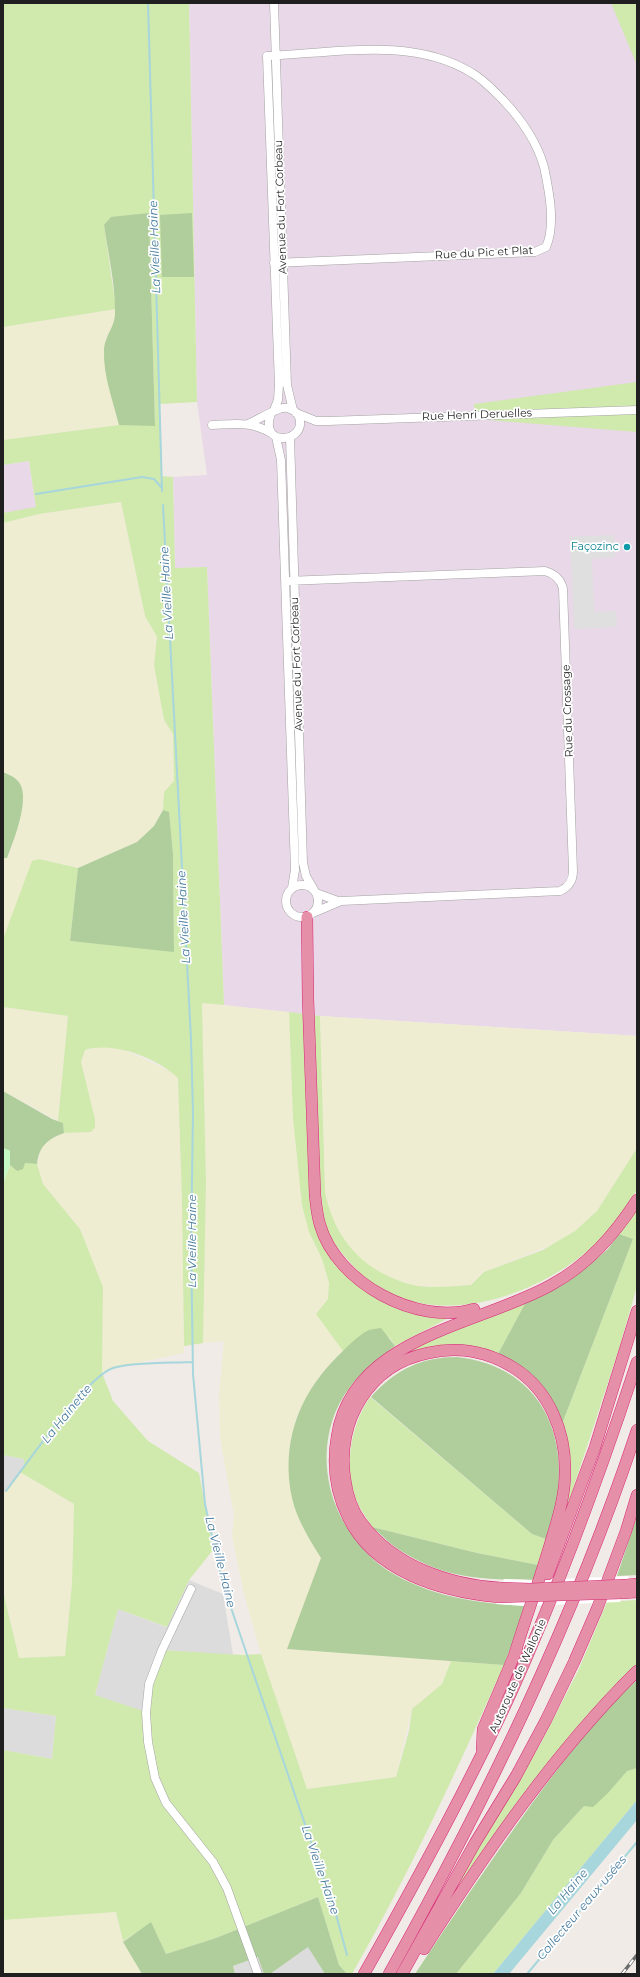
<!DOCTYPE html>
<html>
<head>
<meta charset="utf-8">
<style>
  body { margin:0 }
  #map { position:relative; width:640px; height:1977px; overflow:hidden; background:#f0ebe6; font-family:Montserrat,sans-serif }
  canvas { display:block }
  .frame { position:absolute; inset:0; border:4px solid #1f1f1f; pointer-events:none }
</style>
</head>
<body>
<div id="map">
<canvas width="640" height="1977"></canvas>
<div class="frame"></div>
</div>
<script>
const ctx = document.querySelector('canvas').getContext('2d');
ctx.lineJoin = 'round';
function fill(path, color) {
  ctx.fillStyle = color;
  ctx.fill(path, 'evenodd');
}
function strokePath(path, color, width, dash) {
  ctx.strokeStyle = color;
  ctx.lineWidth = width;
  ctx.lineCap = dash ? 'butt' : 'round';
  ctx.setLineDash(dash || []);
  ctx.stroke(path);
}
function write(font, color, halo, rows, align = 'center') {
  ctx.font = font + ' Montserrat,sans-serif';
  ctx.lineWidth = 3.5;
  ctx.setLineDash([]);
  ctx.textBaseline = 'middle';
  ctx.strokeStyle = halo;
  ctx.fillStyle = color;
  for (const [text, x, y, turn = 0] of rows) {
    ctx.save();
    ctx.translate(x, y);
    ctx.rotate((+turn || 0) * Math.PI / 180);
    ctx.textAlign = isNaN(turn) ? turn : align;
    if (halo) ctx.strokeText(text, 0, 0);
    ctx.fillText(text, 0, 0);
    ctx.restore();
  }
}
fill(new Path2D(`
  M3,1455L24,1459V1466L3,1494Z
  M189,1580L223,1594L233,1655L162,1650L146,1713L95,1695L118,1609L166,1627Z
  M3,1708L56,1716L52,1759L3,1750Z
  M308,1946L325,1974H270Z
  M259,1957L264,1974H235L233,1966Z`), '#dddcdc');
fill(new Path2D(`
  M189,3H637V1036L320,1016L224,1005L207,567L175,568L173,477L207,475L197,402Z
  M29,461L36,508L3,513V465Z`), '#e9d8e7');
fill(new Path2D(`
  M116,309L115,324L107,337L104,350L106,371L119,425L3,440V327Z
  M121,502L145,616L157,637L154,665L164,720L173,734L174,781L164,792L163,810L154,826L137,842L78,868L39,859L3,939V858H7L13,843L18,780L3,772V523L39,514Z
  M202,1003L289,1012L293,1118L297,1152L309,1232L322,1259L329,1283L328,1299L316,1314L343,1351L319,1377L296,1417L302,1525L321,1558L288,1649L451,1661L442,1684L412,1709L396,1777L307,1789L261,1654L244,1594L232,1536L234,1515L220,1438L219,1395L224,1341L203,1343L206,1182Z
  M3,1007L68,1016L58,1121L3,1091Z
  M320,1016L637,1036V1148L597,1211L575,1231L559,1242L484,1272L471,1285L436,1287L411,1285L385,1275L366,1264L355,1254L343,1238L329,1211L325,1192Z
  M105,1046L124,1050L140,1057L170,1071L178,1078L182,1203L184,1353L113,1368L102,1373L103,1287L80,1229L43,1184L37,1164L42,1147L47,1141L64,1133L91,1132L95,1119L81,1062L85,1050Z
  M20,1472L74,1504L72,1583L65,1656L19,1658L3,1591V1494Z
  M116,1912L123,1942L142,1974H3V1920Z`), '#eeedd2');
fill(new Path2D(`
  M3,3H189L197,402L160,404L162,476L173,477L175,568L207,567L224,1005L202,1003L206,1182L203,1343L184,1346L182,1203L178,1078C157,1058 114,1041 85,1050L81,1062L95,1119V1127L91,1132L64,1133L63,1123L58,1121L68,1016L3,1007V939L32,861L39,859L78,868L70,941L174,951L173,853L169,813L163,810L164,792L174,781L173,734L164,720L154,665L157,637L145,616L121,502L39,514L3,523V513L36,507L29,461L3,465V440L119,425H155L149,213L104,225L116,309L3,327Z
  M611,3H637V65Z
  M637,382V432L475,419L474,404Z
  M289,1012L305,1014L317,1227L369,1292L452,1316L395,1346L390,1338L369,1330L343,1351L316,1314L328,1299L329,1283L322,1259L309,1232L302,1205L293,1118Z
  M313,1015L320,1016L325,1192C333,1232 356,1264 395,1279C401,1281 407,1284 413,1285C432,1289 452,1286 471,1285L484,1272L543,1250L575,1231L597,1211L637,1148C637,1159 640,1178 637,1188C630,1209 605,1236 589,1250C527,1302 419,1335 355,1268C346,1257 333,1245 328,1232C323,1218 322,1204 320,1190Z
  M25,1163L37,1164L43,1184L80,1229L103,1287L102,1373L113,1401L148,1441L199,1473L213,1550L189,1580L167,1627L118,1609L95,1695L146,1712L149,1684L162,1650L242,1655L261,1654L307,1789L396,1777L409,1731L412,1709L442,1684L451,1661L504,1665C457,1770 409,1874 352,1974H347L339,1965L318,1897L216,1938L166,1954L151,1923L123,1941L116,1912L3,1920V1750L52,1759L56,1716L3,1708V1591L19,1658L65,1656L72,1583L74,1504L20,1472L24,1466V1459L3,1455V1184L10,1165L17,1171Z
  M637,1207V1286L619,1349L551,1556L564,1505L562,1424L633,1239L619,1234Z
  M527,1300L498,1354L482,1349L392,1364L401,1353Z
  M370,1397L532,1534L546,1539L538,1565L477,1553L372,1527C368,1520 363,1513 359,1506C342,1471 350,1427 370,1397Z
  M637,1600V1665L618,1683L588,1715L463,1883L459,1881L541,1743L578,1671L607,1602Z
  M637,1768V1800L493,1974H456L521,1893L553,1840L584,1806L609,1792L627,1770Z`), '#d0e9ad');
fill(new Path2D(`
  M149,213L155,426L119,425C113,401 103,375 104,350C105,334 116,327 115,310C115,282 108,253 104,225L111,217Z
  M192,213L194,277H162L160,215Z
  M3,772C7,774 13,776 17,780C33,794 13,842 7,858H3Z
  M163,810L169,812L173,853L174,952L70,941L78,868L137,842L154,826Z
  M3,1091L52,1119L63,1123L64,1133C48,1139 39,1146 37,1164L25,1163L23,1169L17,1171L10,1165V1151L3,1148Z
  M619,1234L633,1239L562,1424C550,1388 532,1371 498,1354L527,1300L588,1266L608,1249Z
  M381,1328L395,1346C379,1358 363,1370 350,1387C319,1427 320,1484 346,1526C357,1542 370,1559 387,1570C430,1597 476,1603 526,1606L504,1665L287,1649L321,1558C310,1540 297,1520 292,1498C281,1446 297,1398 334,1360C343,1351 358,1335 369,1330C372,1329 377,1329 381,1328Z
  M457,1357C530,1365 566,1420 558,1492C556,1508 550,1524 546,1539L532,1534L371,1397C395,1370 421,1357 457,1357Z
  M637,1517V1575L617,1576L636,1519Z
  M372,1527L477,1553L538,1565L535,1580C482,1579 448,1580 401,1551C391,1545 382,1535 372,1527Z
  M637,1680V1768L627,1771L609,1792L593,1807L584,1806L553,1840L521,1893L456,1974H415C452,1918 489,1863 528,1809C561,1764 595,1718 637,1680Z
  M318,1897L339,1965L347,1974H325L308,1947L270,1974H264L258,1957L233,1966L235,1974H142L123,1942L151,1922L166,1954L216,1938Z`), '#afce9b');
fill(new Path2D(`
  M3,1148L10,1151V1165L3,1184Z`), '#c5f9c4');
fill(new Path2D(`
  M614,535L615,557L592,559L594,612L616,611L617,627L574,629L570,537Z`), '#dfdfdf');
fill(new Path2D(`
  M637,1800V1820L509,1974H493Z`), '#a7d6dc');
fill(new Path2D(`
  M629,1576L620,1602L526,1606L496,1604L504,1579L535,1580Z`), '#fff');
strokePath(new Path2D(`
  M148,3L162,491
  M36,494L142,477L154,479L161,487
  M163,505L191,1039L193,1113L191,1242L193,1374L205,1504L218,1564L229,1602L337,1918L347,1955
  M6,1491C26,1465 86,1377 113,1368C131,1362 172,1363 192,1362
  M527,1974L637,1842`), '#a7d6dc', 2);
const minor = new Path2D(`
  M274,3L287,385L293,410
  M274,410L278,400L279,385L267,56C333,53 413,36 472,73C484,80 493,90 503,100C521,119 537,142 544,167C549,190 556,225 546,247L535,252L274,263
  M296,413L316,421H328L637,410
  M248,424C258,420 279,406 287,408C292,409 297,412 299,417C308,443 258,448 271,414
  M212,425C235,424 251,421 271,433
  M276,437L281,460L295,870L292,888
  M290,437L303,863L306,876L313,888
  M286,581L545,571C555,574 561,579 563,589L573,871C573,881 569,887 560,891L341,901L315,912
  M286 901a16 16 0 1 1 32 0a16 16 0 1 1-32 0Z
  M316,893L338,901
  M191,1589L162,1650L149,1684L146,1713L148,1742L155,1778L166,1803L213,1862L227,1888L258,1974`);
const highway = new Path2D(`
  M307,917L308,998L315,1195C316,1205 317,1215 320,1225C337,1283 417,1326 474,1309
  M548,1574L595,1447L637,1311
  M626,1585L637,1584
  M501,1588C449,1585 393,1566 361,1522C352,1510 347,1494 345,1479C336,1421 369,1365 428,1353C459,1346 487,1351 514,1368C549,1390 566,1432 565,1472C565,1496 558,1518 551,1541C540,1579 526,1617 514,1656
  M623,1593L637,1592
  M499,1597C442,1592 374,1572 348,1517C335,1491 332,1465 337,1436C352,1337 480,1325 551,1285C588,1265 614,1235 637,1200
  M482,1749L483,1729L517,1649
  M424,1949C487,1851 554,1753 637,1671
  M364,1974C416,1882 467,1789 511,1693C560,1585 600,1474 637,1362
  M389,1974C486,1800 574,1620 637,1430
  M402,1974L475,1843L516,1776L546,1720L574,1662L597,1609L626,1531L637,1495`);
strokePath(minor, '#a3a3a3', 9);
strokePath(highway, '#d82976', 12);
strokePath(minor, '#fff', 8);
strokePath(highway, '#e58fa8', 11);
const rail = new Path2D(`
  M622,1974L637,1955`);
strokePath(rail, '#6d6d6d', 3.5);
strokePath(rail, '#fff', 2, [6]);
const highwayBridge = new Path2D(`
  M501,1588L531,1589L626,1585
  M499,1597L623,1593`);
strokePath(highwayBridge, '#d82976', 12, []);
strokePath(highwayBridge, '#e58fa8', 11);
for (const [x, y, r, color] of [
  [627,547,4,"#0f9aa8"]
]) {
  const dot = new Path2D();
  dot.arc(x, y, r, 0, 2 * Math.PI);
  ctx.fillStyle = color;
  ctx.fill(dot);
  strokePath(dot, '#fff', 1.5);
}
write('11px', '#1f1f1f', '#fff', [
  ["Avenue du Fort Corbeau",281,207,-92],
  ["Rue du Pic et Plat",484,253,-3],
  ["Rue Henri Deruelles",477,415,-2],
  ["Avenue du Fort Corbeau",297,664,-92],
  ["Rue du Crossage",568,711,-92],
  ["Autoroute de Wallonie",518,1676,-66]
]);
write('11px', '#0d838f', '#fff', [
  ["Façozinc",619,547]
], 'right');
write('italic 12px', '#477b9e', '#fff', [
  ["La Vieille Haine",155,247,-92],
  ["La Vieille Haine",167,593,-93],
  ["La Vieille Haine",184,917,-93],
  ["La Vieille Haine",192,1241,-90],
  ["La Hainette",67,1414,-51],
  ["La Vieille Haine",220,1562,76],
  ["La Vieille Haine",320,1870,71],
  ["La Haine",568,1892,-50],
  ["Collecteur eaux usées",582,1908,-50]
]);
</script>
</body>
</html>
